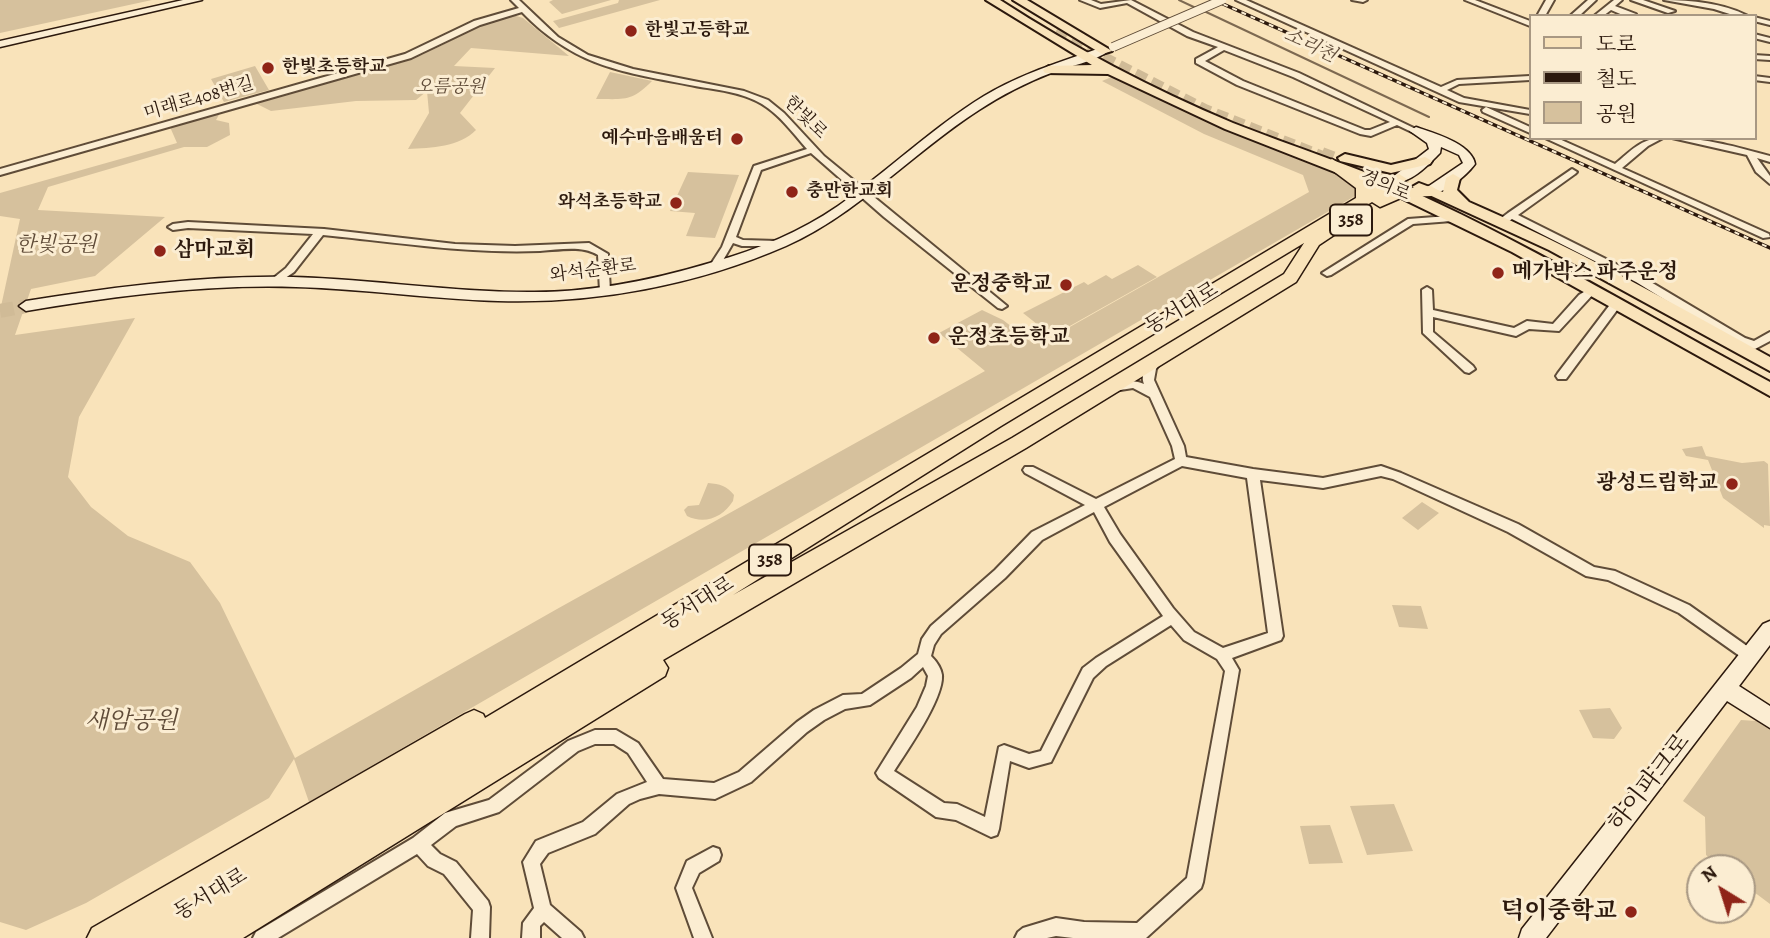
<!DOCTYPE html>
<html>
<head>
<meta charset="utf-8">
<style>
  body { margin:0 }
  #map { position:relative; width:1770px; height:938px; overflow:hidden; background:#f9e3ba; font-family:Alegreya,"Noto Serif KR",serif }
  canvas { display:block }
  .legend { position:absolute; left:1529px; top:14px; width:228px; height:126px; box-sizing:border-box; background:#fbedd2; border:2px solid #a89883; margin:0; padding:9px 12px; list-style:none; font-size:21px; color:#2c190d }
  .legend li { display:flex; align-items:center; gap:14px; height:35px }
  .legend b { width:35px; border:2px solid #a89883 }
  .north { position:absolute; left:1686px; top:854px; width:70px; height:70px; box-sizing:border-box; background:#fbedd2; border:2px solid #a89883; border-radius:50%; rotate:322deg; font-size:19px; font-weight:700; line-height:28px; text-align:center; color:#2c190d }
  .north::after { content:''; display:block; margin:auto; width:24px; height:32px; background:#8f2418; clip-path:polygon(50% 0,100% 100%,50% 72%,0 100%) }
</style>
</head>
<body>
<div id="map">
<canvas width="1770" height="938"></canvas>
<ul class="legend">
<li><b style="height:9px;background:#f9e3ba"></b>도로</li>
<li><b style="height:9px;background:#2c190d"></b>철도</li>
<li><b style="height:19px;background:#d6c19d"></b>공원</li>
</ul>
<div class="north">N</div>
</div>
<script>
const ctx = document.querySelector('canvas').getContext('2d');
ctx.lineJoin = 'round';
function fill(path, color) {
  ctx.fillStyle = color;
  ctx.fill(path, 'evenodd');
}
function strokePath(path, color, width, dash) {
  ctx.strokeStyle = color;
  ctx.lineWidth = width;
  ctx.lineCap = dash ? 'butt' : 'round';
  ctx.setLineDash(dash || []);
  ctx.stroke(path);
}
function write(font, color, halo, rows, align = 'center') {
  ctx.font = font + ' Alegreya,"Noto Serif KR",serif';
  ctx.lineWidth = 6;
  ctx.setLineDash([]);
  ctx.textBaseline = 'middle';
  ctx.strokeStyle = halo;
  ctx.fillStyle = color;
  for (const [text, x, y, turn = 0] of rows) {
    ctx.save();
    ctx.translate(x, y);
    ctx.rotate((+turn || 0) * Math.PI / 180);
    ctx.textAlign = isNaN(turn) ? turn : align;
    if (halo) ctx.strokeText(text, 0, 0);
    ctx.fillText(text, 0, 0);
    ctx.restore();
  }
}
fill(new Path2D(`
  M0,0H152L0,33Z
  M553,0H611L562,14L549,2Z
  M619,0H660L559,28L553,21L618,3Z
  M513,15L523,18L569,56L471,48L454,66L495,68L460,113L476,130C459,147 432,148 408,149L429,113L427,91L416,100L356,101L271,111L255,103L422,55L496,18Z
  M255,66L269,90L224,102L211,79Z
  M610,72L652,81C631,102 625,99 596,99Z
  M1114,76L1229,130L1353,181L1357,188L1355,196L309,802L294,759L269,798L86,903L26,930L0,922V311L20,219L0,216V193L177,143L170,127L220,113L216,120L229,123L230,135L207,147H184L48,187L38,210L165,217L95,276L31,289L15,335L135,318L79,417L68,477L91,507L128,536L190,562L220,603L295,758L557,609L985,371L939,333L982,310L1003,320L1034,344L1052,337L1309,192L1303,175L1204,134L1102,81Z
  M688,172L739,175L715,238L686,236L695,213L670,211Z
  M1138,265L1157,277L1052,336L1023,313L1084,282L1088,285L1106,275L1112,279Z
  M1702,446L1706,456L1742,463L1764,461L1768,464L1770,526L1764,525V528L1723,498L1708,460L1686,456L1682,449Z
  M708,483C720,484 727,486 734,495L733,501C723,517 705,525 687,516L684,510L688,506L699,505Z
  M1422,502L1439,513L1418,530L1402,518Z
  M1392,605L1421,606L1428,629L1399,627Z
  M1610,708L1622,728L1614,739L1593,738L1579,710Z
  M1741,720L1756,721L1770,730V904L1742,883V868H1722L1706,855L1705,817L1683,801Z
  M1394,804L1413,851L1367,855L1350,806Z
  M1330,825L1343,863L1309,864L1300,826Z`), '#d6c19d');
strokePath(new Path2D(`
  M1179,0L1198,9
  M1204,11L1429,117`), '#7d6951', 2);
strokePath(new Path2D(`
  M0,311L26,306`), '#d0bb97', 14, [14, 7]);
strokePath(new Path2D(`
  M1055,33L1205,110L1330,160
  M1322,153L1351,164`), '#d0bb97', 12, [12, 6]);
strokePath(new Path2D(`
  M1347,163L1437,198`), '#d0bb97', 16, [16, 8]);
const street = new Path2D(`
  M511,0H519L558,37L588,55L633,69L744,91L768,100L784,113L824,156L1007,306L1002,309L998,308L884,217L811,153L761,170L736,237L743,240L777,241L780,242V246H742L733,243L718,269H710L709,267L722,247L754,166L807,149C793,133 780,115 762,104C742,92 717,90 695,86C623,72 575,67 522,12L480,25L411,58L0,175V169L405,54L474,21L519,8Z
  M1080,0H1091L1101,4L1131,0L1193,32L1299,73L1420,131L1416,134L1397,125L1371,136L1360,134L1237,85L1196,63V59L1218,47L1187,36L1127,3L1100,8ZM1224,50L1293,77L1390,122L1370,130H1365L1243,81L1205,61Z
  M1236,0H1246L1441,87L1457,80L1530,76V80L1459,84L1447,90L1464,98L1530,110V114L1459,102Z
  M1352,0H1367L1363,2Z
  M1465,0H1475L1530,21V26Z
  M1546,0H1554L1545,16H1537Z
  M1588,0H1596L1579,16H1570Z
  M1614,0H1622L1615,6L1636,14L1625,16L1611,10L1603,16H1594Z
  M1631,0H1643L1675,11L1668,13Z
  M1664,0C1692,0 1723,3 1748,16H1736L1714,9Z
  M1754,17L1770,21V25L1754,21Z
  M1754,34L1770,38V42L1754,38Z
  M1754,55L1770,56V60L1754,59Z
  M1754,76L1770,78V82L1754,80Z
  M1486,107L1530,127V133L1483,112L1482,110Z
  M1545,138H1557L1615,164C1631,151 1641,138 1663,138L1648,146L1622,168L1769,234L1770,237L1763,238Z
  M1672,138C1706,138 1737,147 1770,156V162L1757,158L1770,176V184L1756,172L1747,155Z
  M1572,169L1577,172L1575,174L1518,215L1644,278L1745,338L1754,341L1770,332V341L1755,349L1737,344L1636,282L1512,219L1506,223H1500V219L1508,213Z
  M1449,216L1452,217V221L1413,224L1331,275L1327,276L1322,273L1408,219Z
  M188,222L324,229L455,244L515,246L589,243L608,254L610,291L605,294L600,291L598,255C581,245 559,250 540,251C467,254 395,242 323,235L294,272L275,285L271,284V280L286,268L313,234L188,228L173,230L168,227L173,224Z
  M1427,287L1432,290L1433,310L1514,328L1527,321L1553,324L1579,295L1592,287L1597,290L1559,331L1529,329L1516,336L1433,317V332L1473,366L1475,369L1469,373L1465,372L1423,333L1422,290Z
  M1616,301L1620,302L1621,304L1620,306L1566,379H1558L1556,376L1558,373L1612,302Z
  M1157,355L1163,359L1156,369L1154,380L1184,446L1186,457L1253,469L1323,478L1381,466L1401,473L1518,524L1594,567L1615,571L1689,605L1754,651L1756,655L1754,659L1749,661L1744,659L1679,613L1608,580L1586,576L1508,532L1393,479L1381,476L1323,488L1260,480L1283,636L1281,640L1232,658L1239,670L1203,882L1201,888L1146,938H1073L1056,936L1047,938H1015L1018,932L1023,928L1056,918L1084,922L1137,923L1187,878L1225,671L1217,659L1184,640L1171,625L1106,666L1093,678L1051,762L1029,768L1010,761L999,829L997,835L991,837L956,820L936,817L879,778L876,773L917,707L926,686L928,676L923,667L911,678L870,705L845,709L824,720L807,732L751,782L715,799L659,794L640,799L629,804L595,834L548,853L540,864L550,905L581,932L584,938H562L544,922L540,926V938H522L523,923L534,908L523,862L536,841L583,822L617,794L647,782L628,753L614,744H595L578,751L499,812L456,826L431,845L440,854L456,862L488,901L490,907L489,938H471L473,910L444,874L428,866L417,854L278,938H253L256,932L413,838L445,813L489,800L568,741L595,730H616L638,743L663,779L714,783L739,772L797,722L814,710L843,695L862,694L901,668L918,654L922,639L931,626L995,570L1032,532L1085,505L1025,473L1023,470L1025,467H1033L1096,499L1175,459L1172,446L1150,397L1133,388L1114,391L1108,387C1117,380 1134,379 1144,384C1140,374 1147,359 1157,355ZM1182,466L1247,478L1268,633L1223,648L1194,632L1173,608L1120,534L1104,507ZM1094,512L1110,542L1163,616L1096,658L1083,668L1041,751L1029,754L1004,745L999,747L985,817L957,804L944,803L894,771C907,751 944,698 942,675C941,668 936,661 931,656L934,645L941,634L1005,578L1042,540Z
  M713,847L719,849L721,855L719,861L699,873L692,888L712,938H694L676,888L687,861Z`);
const secondary = new Path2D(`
  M183,0H202L0,47V41Z
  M1100,48L1110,50C1094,62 1069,66 1051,73C1025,83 1002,95 979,110C912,153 859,213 786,246C697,285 595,304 498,301C431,299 364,289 296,287C206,284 115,296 26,311L19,306L26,301C114,287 204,275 293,277C372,279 449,292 528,292C591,293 653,280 713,262C757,250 800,232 838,206C888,171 932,128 984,96C1020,74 1061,62 1100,48Z
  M1416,127C1434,133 1472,144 1475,164C1466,176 1443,196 1426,194V188L1463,163L1459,155L1441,147L1440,153C1429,164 1411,184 1394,182V176L1429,149L1427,143L1410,131Z
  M1770,621V645L1739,686L1770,706V728L1727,701L1546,938H1519L1522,929L1763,624Z`);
const primary = new Path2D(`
  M986,0H1000C1074,48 1152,89 1233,123C1294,147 1356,167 1416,193C1538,249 1652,319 1770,382V396L1512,252L1401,198L1225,129L1108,74L1045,73L1043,70L1049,66L1092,65Z
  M1013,0H1027L1112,51L1102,54Z
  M1345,154L1391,165L1425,157L1432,161L1430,164L1391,173L1340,161L1338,158Z
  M1453,174L1460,178L1457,190L1469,202C1573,247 1671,302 1770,357V371L1549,250L1412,187L1419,183L1443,192L1446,178Z`);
const highway = new Path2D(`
  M1332,159L1370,183L1372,188L1399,174L1407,179L1393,190L1431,186L1439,191L1431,196L1403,197L1380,207L1372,202L1329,228L1337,233L1319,245L1296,282L1026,448L663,660L668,668L665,676L243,938H87L92,928L465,714L474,710L483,714L485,718L1356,198V188L1324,164ZM1304,243L1284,274L1012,438L733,595L1001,426Z`);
strokePath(street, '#5f4c38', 4);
strokePath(secondary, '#2c190d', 3);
strokePath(primary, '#2c190d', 4);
strokePath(highway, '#2c190d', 3);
fill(street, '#fbedd2');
fill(secondary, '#fbedd2');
fill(primary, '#f9e3ba');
fill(highway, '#f9e3ba');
const rail = new Path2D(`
  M1214,0L1770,248`);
strokePath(rail, '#2c190d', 3.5);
strokePath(rail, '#fbedd2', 2, [5]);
const streetBridge = new Path2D(`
  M1113,47L1222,0`);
strokePath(streetBridge, '#5f4c38', 10, []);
strokePath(streetBridge, '#fbedd2', 8);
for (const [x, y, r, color] of [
  [631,31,7,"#8f2418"],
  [268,68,7,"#8f2418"],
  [737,139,7,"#8f2418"],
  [792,192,7,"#8f2418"],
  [676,203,7,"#8f2418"],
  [160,251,7,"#8f2418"],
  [1498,273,7,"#8f2418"],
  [1066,285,7,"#8f2418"],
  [934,338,7,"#8f2418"],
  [1732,484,7,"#8f2418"],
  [1631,912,7,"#8f2418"]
]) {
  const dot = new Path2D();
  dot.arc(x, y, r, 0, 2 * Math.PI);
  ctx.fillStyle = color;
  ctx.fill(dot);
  strokePath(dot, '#fbedd2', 2.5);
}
write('bold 18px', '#2c190d', '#fbedd2', [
  ["한빛고등학교",645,31],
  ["한빛초등학교",282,68],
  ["예수마음배움터",723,139,"right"],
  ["충만한교회",806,192],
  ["와석초등학교",662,203,"right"]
], 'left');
write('italic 18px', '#5f4b38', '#fbedd2', [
  ["오름공원",450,88]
]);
write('18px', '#2c190d', '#fbedd2', [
  ["미래로408번길",199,99,-16],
  ["한빛로",805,118,45],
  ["경의로",1385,186,23],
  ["와석순환로",593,271,-7]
]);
write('italic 19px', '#624e3b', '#fbedd2', [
  ["소리천",1310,46,25]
]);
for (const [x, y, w] of [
  [1351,220,42],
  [770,560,42]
]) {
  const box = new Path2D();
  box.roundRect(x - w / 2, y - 15.5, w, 31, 5);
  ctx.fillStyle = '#fbedd2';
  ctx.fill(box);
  strokePath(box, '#2c190d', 2);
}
write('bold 19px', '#2c190d', null, [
  ["358",1351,220],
  ["358",770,560]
]);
write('italic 21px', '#5f4b38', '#fbedd2', [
  ["한빛공원",56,246]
]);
write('bold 21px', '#2c190d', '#fbedd2', [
  ["삼마교회",174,251],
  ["메가박스 파주운정",1512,273],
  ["운정중학교",1052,285,"right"],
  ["운정초등학교",948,338],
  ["광성드림학교",1718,484,"right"]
], 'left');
write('21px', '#2c190d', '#fbedd2', [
  ["동서대로",1182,309,-31],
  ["동서대로",698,604,-32],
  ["동서대로",211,895,-31]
]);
write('italic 24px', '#5f4b38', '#fbedd2', [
  ["새암공원",131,722]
]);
write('24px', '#2c190d', '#fbedd2', [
  ["하이파크로",1650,783,-52]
]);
write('bold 24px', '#2c190d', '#fbedd2', [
  ["덕이중학교",1617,912]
], 'right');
</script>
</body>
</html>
